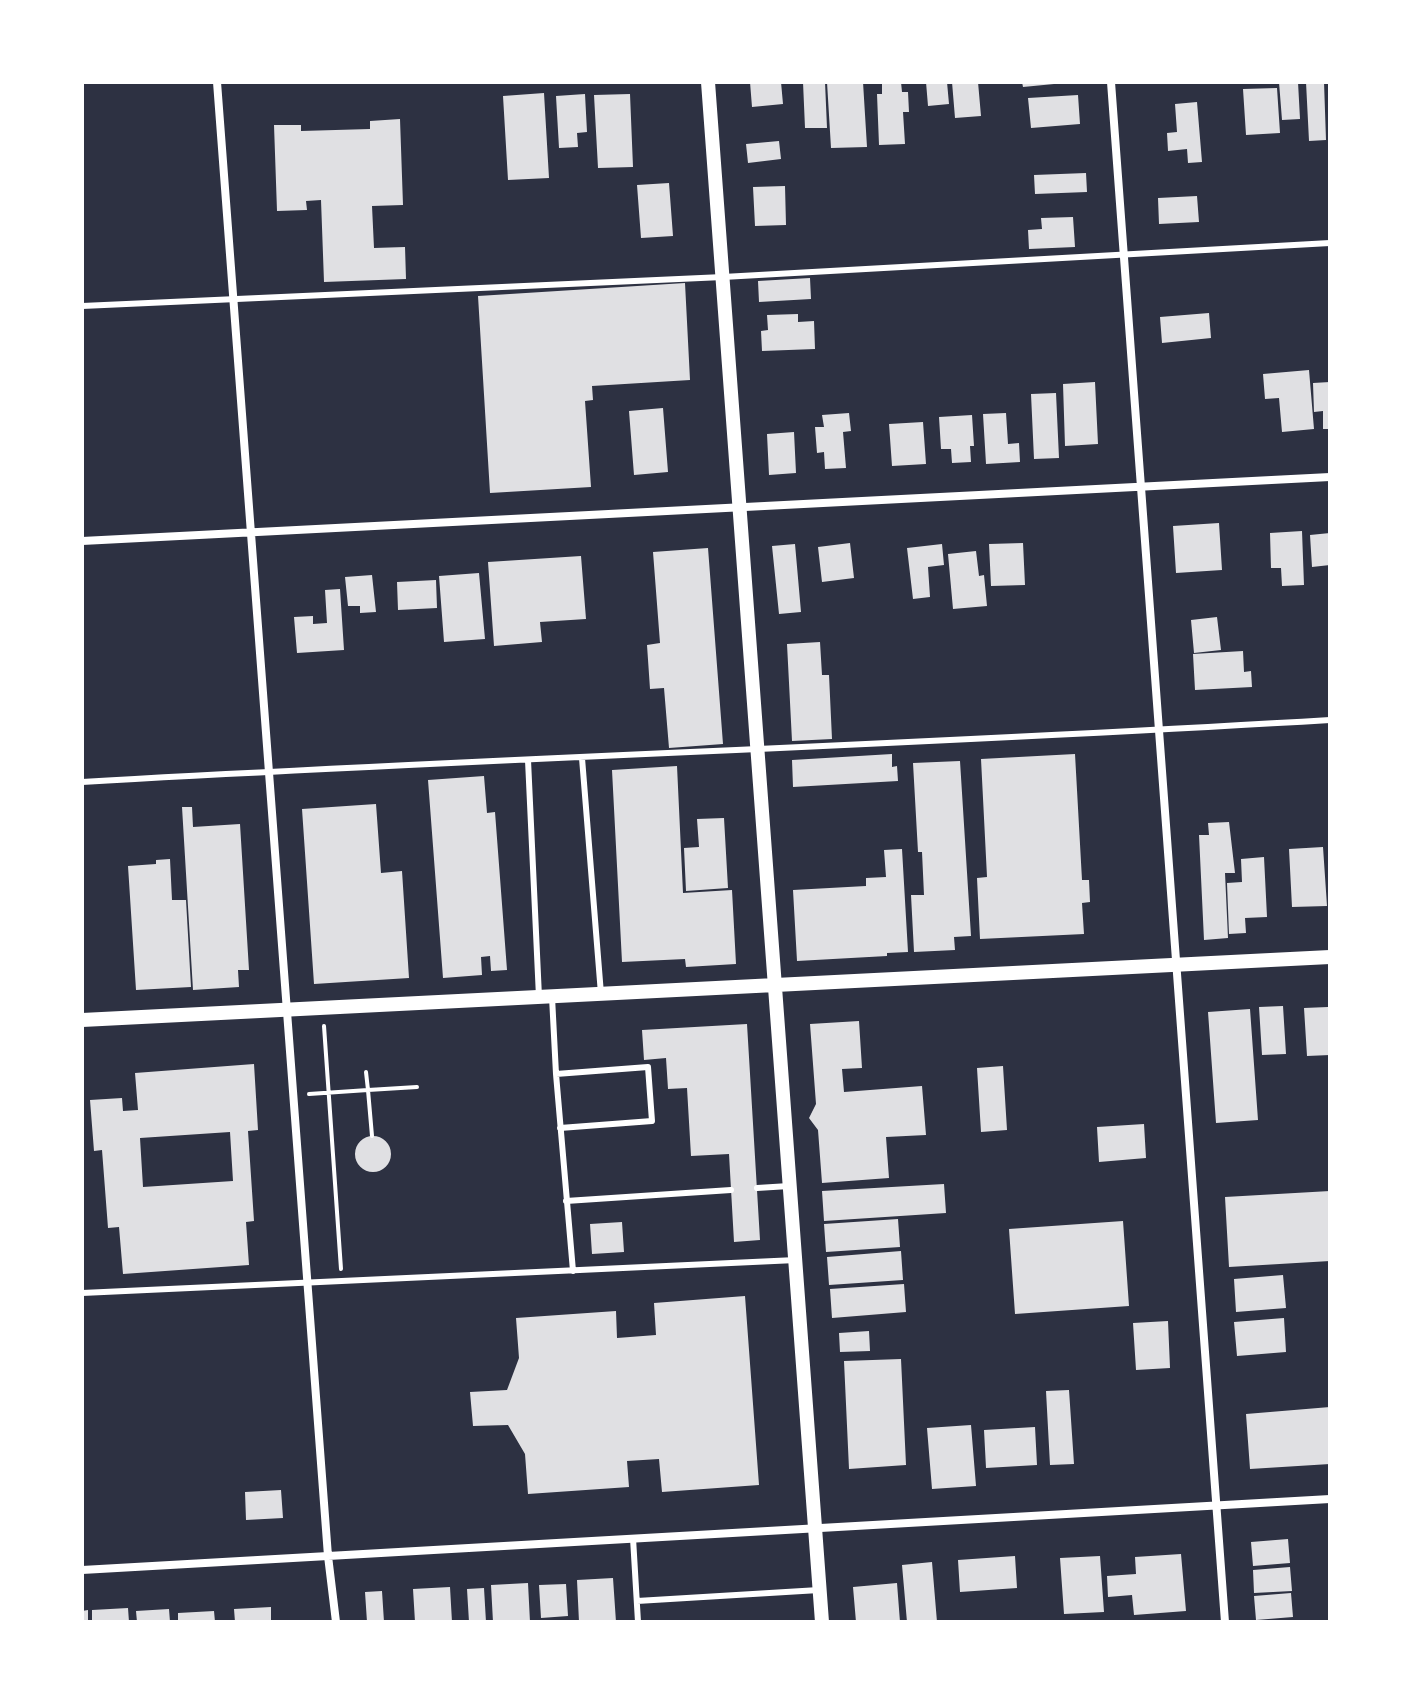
<!DOCTYPE html>
<html>
<head>
<meta charset="utf-8">
<style>
  body { margin:0 }
  #map { position:relative; width:1412px; height:1704px; overflow:hidden; background:#2d3142; font-family:Raleway,sans-serif }
  canvas { display:block }
  .frame { position:absolute; inset:0; border:84px solid #fff; pointer-events:none }
</style>
</head>
<body>
<div id="map">
<canvas width="1412" height="1704"></canvas>
<div class="frame"></div>
</div>
<script>
const ctx = document.querySelector('canvas').getContext('2d');
ctx.lineJoin = 'round';
function fill(path, color) {
  ctx.fillStyle = color;
  ctx.fill(path, 'evenodd');
}
function strokePath(path, color, width, dash) {
  ctx.strokeStyle = color;
  ctx.lineWidth = width;
  ctx.lineCap = dash ? 'butt' : 'round';
  ctx.setLineDash(dash || []);
  ctx.stroke(path);
}
fill(new Path2D(`
  M750,82H781L783,104L752,107Z
  M803,82H825L827,128H805Z
  M827,82H863L867,147L831,148Z
  M882,82H901L902,92H908L909,112H903L905,144L879,145L877,94H882Z
  M926,82H947L949,104L928,106Z
  M952,82H978L981,116L955,118Z
  M1022,82H1053L1054,84L1023,87Z
  M1279,82H1298L1300,119L1282,120Z
  M1306,82H1324L1326,140L1309,141Z
  M1277,88L1280,133L1246,135L1243,89Z
  M544,93L549,178L508,180L503,96Z
  M585,94L587,132L577,133L578,147L559,148L556,96Z
  M630,94L633,167L598,168L594,95Z
  M1078,95L1080,124L1031,128L1028,98Z
  M1197,102L1202,162L1188,163L1187,149L1168,151L1167,133L1177,132L1175,104Z
  M400,119L403,205L372,206L374,248L405,247L406,279L324,282L321,200L306,201L307,210L277,211L274,125H301V131L370,129V121Z
  M779,141L781,159L748,163L746,144Z
  M1086,173L1087,192L1035,194L1034,175Z
  M669,183L673,236L641,238L637,185Z
  M785,186L786,225L755,226L753,187Z
  M1197,196L1199,222L1159,224L1158,198Z
  M1073,217L1075,247L1029,249L1028,230L1042,229L1041,218Z
  M810,278L811,299L759,302L758,281Z
  M685,283L690,380L592,386L593,400L585,401L591,487L490,493L478,296Z
  M1209,313L1211,338L1162,343L1160,317Z
  M798,314V322L814,321L815,349L762,351L761,331L768,330L767,315Z
  M1309,370L1314,429L1282,432L1279,398L1265,399L1263,374Z
  M1095,382L1098,444L1065,446L1063,384Z
  M1330,382V429H1323V411L1314,412L1313,383Z
  M1056,393L1059,458L1034,459L1031,394Z
  M663,408L668,472L634,475L629,411Z
  M849,413L851,431L843,432L846,468L825,469L824,452L817,453L815,427H824L822,415Z
  M1006,413L1008,444L1019,443L1020,462L986,464L983,414Z
  M972,415L974,446H970L971,462L952,463L951,449H941L939,417Z
  M923,422L926,464L892,466L889,424Z
  M794,432L796,473L769,475L767,434Z
  M1219,523L1222,570L1176,573L1173,526Z
  M1302,531L1304,585L1282,586L1281,568H1271L1270,533Z
  M1330,533V565L1312,567L1310,535Z
  M850,543L854,578L822,582L818,547Z
  M1023,543L1025,585L991,586L989,544Z
  M795,544L801,612L779,614L772,546Z
  M942,544L944,565L928,567L930,597L913,599L907,548Z
  M708,548L723,744L669,748L664,688L650,689L647,645L660,643L653,552Z
  M976,551L979,576L984,575L987,606L953,609L948,554Z
  M581,556L586,619L540,622L542,642L494,646L488,562Z
  M479,573L485,639L444,642L439,576Z
  M372,575L376,612L360,613V606H348L345,577Z
  M436,580L437,608L398,610L397,582Z
  M340,589L344,650L297,653L294,617L313,616V624L327,623L325,590Z
  M1217,617L1221,650L1194,653L1191,620Z
  M820,642L822,675H829L832,739L792,741L787,644Z
  M1243,651L1244,672L1251,671L1252,687L1195,690L1193,654Z
  M892,754V767L897,766L898,781L793,787L792,760Z
  M1075,754L1082,880H1089L1090,902L1082,903L1084,934L980,939L977,878L987,877L981,759Z
  M960,761L971,936L954,937L955,950L914,952L911,895H924L922,852H918L913,763Z
  M677,766L683,893L732,890L736,964L686,967L685,959L622,962L612,770Z
  M484,776L487,813L495,812L507,970L491,971L490,956L481,957L482,975L443,978L428,780Z
  M376,804L381,873L402,871L409,978L314,984L302,809Z
  M182,807H192L193,827L240,824L249,970H238L239,987L193,990Z
  M724,818L728,888L686,891L684,848L699,847L697,819Z
  M1229,822L1235,873H1225L1228,938L1204,940L1199,835H1209L1208,823Z
  M1323,847L1327,906L1292,907L1289,849Z
  M902,849L908,952L887,953V956L797,961L793,890L866,886V878L886,877L884,850Z
  M1264,857L1267,917L1245,918L1246,933L1229,934L1227,883L1242,882L1241,859Z
  M170,859L172,900H186L191,987L136,990L128,866L156,864V860Z
  M1283,1006L1286,1054L1262,1055L1259,1007Z
  M1328,1007L1330,1055L1307,1056L1304,1008Z
  M1250,1009L1258,1120L1216,1123L1208,1012Z
  M859,1021L862,1068L842,1069L844,1092L922,1086L926,1135L886,1137L889,1178L822,1183L818,1130L809,1118L816,1104L810,1024Z
  M747,1024L760,1240L734,1242L729,1154L691,1156L687,1088L668,1089L666,1058L644,1060L642,1030Z
  M254,1064L258,1130L248,1131L254,1221L246,1222L249,1265L123,1274L119,1227L108,1228L102,1150L94,1151L90,1100L122,1098L123,1111L138,1110L135,1073ZM230,1132L233,1181L143,1187L140,1138Z
  M1003,1066L1007,1130L981,1132L977,1068Z
  M1144,1124L1146,1158L1099,1162L1097,1127Z
  M355 1154a18 18 0 1 1 36 0a18 18 0 1 1-36 0Z
  M944,1184L946,1213L824,1221L822,1191Z
  M1330,1191V1261L1229,1267L1225,1197Z
  M898,1219L900,1247L826,1252L824,1224Z
  M1123,1221L1129,1306L1015,1314L1009,1229Z
  M622,1222L624,1252L592,1254L590,1224Z
  M901,1251L903,1280L829,1285L827,1257Z
  M1283,1275L1286,1308L1236,1312L1234,1279Z
  M904,1284L906,1312L832,1318L830,1289Z
  M745,1296L759,1485L662,1492L659,1459L627,1461L629,1487L528,1494L525,1454L508,1425L473,1426L470,1392L507,1390L519,1358L516,1318L616,1311L617,1338L656,1335L654,1303Z
  M1284,1318L1286,1352L1237,1356L1234,1322Z
  M1168,1321L1170,1368L1136,1370L1133,1323Z
  M869,1331L870,1351L840,1352L839,1333Z
  M901,1359L906,1465L849,1469L844,1361Z
  M1069,1390L1074,1464L1050,1465L1046,1391Z
  M1330,1407V1464L1250,1469L1246,1414Z
  M971,1425L976,1486L932,1489L927,1428Z
  M1035,1427L1037,1465L986,1468L984,1430Z
  M281,1490L283,1518L246,1520L245,1492Z
  M1288,1539L1290,1563L1253,1566L1251,1542Z
  M1181,1554L1186,1611L1134,1615L1132,1595L1108,1597L1107,1576L1136,1574L1135,1557Z
  M1015,1556L1017,1588L960,1592L958,1560Z
  M1100,1556L1104,1612L1064,1614L1060,1558Z
  M932,1562L937,1622H907L902,1565Z
  M1290,1567L1292,1591L1254,1593L1253,1570Z
  M613,1578L616,1622H579L577,1580Z
  M528,1583L530,1622H493L491,1585Z
  M897,1583L900,1622H856L853,1587Z
  M566,1584L568,1616L541,1618L539,1585Z
  M450,1587L452,1622H415L413,1589Z
  M484,1588L486,1622H469L467,1589Z
  M382,1591L384,1622H367L365,1592Z
  M1291,1593L1293,1617L1256,1620L1254,1596Z
  M271,1607V1622H235L234,1609Z
  M128,1608L129,1622H92V1610Z
  M169,1609L170,1622H137L136,1611Z
  M88,1610V1622H82V1611Z
  M214,1611L215,1622H178V1613Z`), '#e0e0e3');
strokePath(new Path2D(`
  M324,1026L341,1269
  M366,1072L368,1090L417,1087
  M309,1094L368,1090L372,1136`), '#fff', 4);
strokePath(new Path2D(`
  M82,306L723,277L1330,243
  M582,758L601,994
  M528,760L539,997
  M82,782C498,758 914,745 1330,720
  M552,997L556,1074L573,1271
  M556,1074L648,1067L652,1121L560,1128
  M757,1188L789,1186
  M566,1201L731,1190
  M82,1293L796,1260
  M633,1538L638,1622
  M637,1601L819,1590`), '#fff', 6);
strokePath(new Path2D(`
  M217,82L328,1556L336,1622
  M1111,82L1225,1622
  M82,541L1330,477
  M82,1570L1330,1499`), '#fff', 8);
strokePath(new Path2D(`
  M708,82L822,1622
  M82,1020L1330,957`), '#fff', 14);
</script>
</body>
</html>
